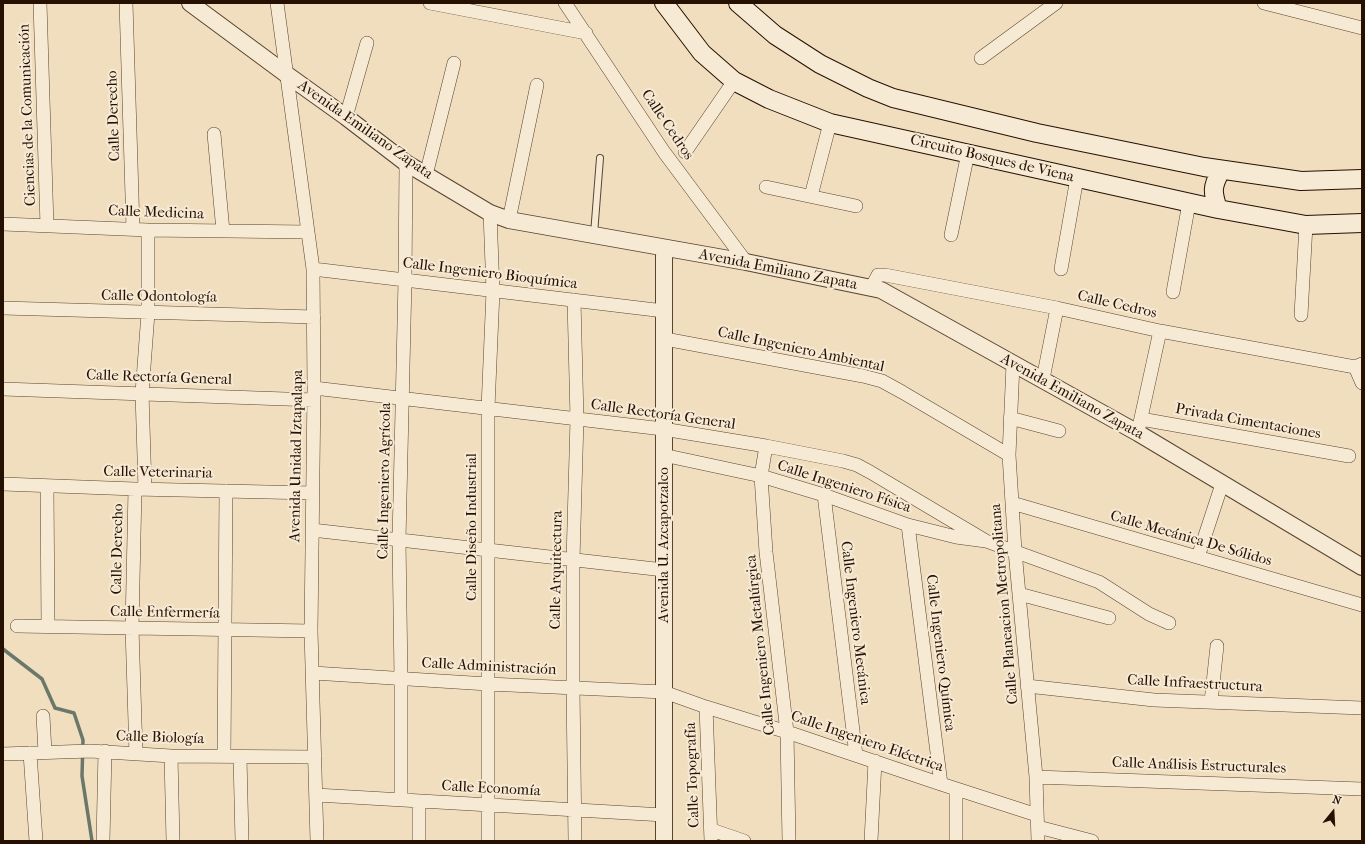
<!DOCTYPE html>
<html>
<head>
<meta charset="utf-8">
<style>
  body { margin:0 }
  #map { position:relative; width:1365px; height:844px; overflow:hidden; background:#f1debe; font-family:"IM FELL French Canon",serif }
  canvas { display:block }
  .frame { position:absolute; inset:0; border:4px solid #251002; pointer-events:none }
  .north { position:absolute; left:1313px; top:792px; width:40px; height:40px; -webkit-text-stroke:3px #f6ead5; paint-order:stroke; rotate:18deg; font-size:11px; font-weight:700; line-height:16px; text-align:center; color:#251002 }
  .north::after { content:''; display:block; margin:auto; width:14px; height:18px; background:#251002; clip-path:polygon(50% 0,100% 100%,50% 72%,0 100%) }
</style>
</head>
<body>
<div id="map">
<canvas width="1365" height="844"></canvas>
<div class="frame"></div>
<div class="north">N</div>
</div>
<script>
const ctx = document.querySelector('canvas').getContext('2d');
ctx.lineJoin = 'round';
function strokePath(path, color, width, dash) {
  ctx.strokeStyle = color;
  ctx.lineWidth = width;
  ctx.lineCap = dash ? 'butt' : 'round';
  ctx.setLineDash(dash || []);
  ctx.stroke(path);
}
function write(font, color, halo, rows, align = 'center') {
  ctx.font = font + ' "IM FELL French Canon",serif';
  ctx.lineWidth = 4;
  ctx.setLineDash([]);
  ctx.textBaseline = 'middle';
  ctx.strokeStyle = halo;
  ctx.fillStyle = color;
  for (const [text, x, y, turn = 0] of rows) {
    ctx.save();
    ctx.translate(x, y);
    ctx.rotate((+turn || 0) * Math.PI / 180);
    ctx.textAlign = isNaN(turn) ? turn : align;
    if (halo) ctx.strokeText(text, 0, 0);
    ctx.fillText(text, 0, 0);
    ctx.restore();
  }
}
strokePath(new Path2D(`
  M3,649L42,679L55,708L74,713L83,740L82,776L92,841`), '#6c776c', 3.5);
const service = new Path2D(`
  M594,234L600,158`);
const minor = new Path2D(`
  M40,3L47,226
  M126,3L133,228
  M277,3L313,269L314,388L311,631L317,841
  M430,3L586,33
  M565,3L664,152L746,262
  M1264,3L1362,28
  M981,58L1056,3
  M346,117L367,43
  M214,134L223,231
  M685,152L734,81
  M426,175L454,63
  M766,187L856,206
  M811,196L830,123
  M509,220L537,85
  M3,224L148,230L307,232
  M951,235L968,153
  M313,269L664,311
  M1061,269L1077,178
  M871,288L878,275H885L1057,308L1160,331L1355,367L1362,364
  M1173,292L1189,203
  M574,300L577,419L573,560V688L575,841
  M3,308L314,317
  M1301,315L1306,225
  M665,339L863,376L882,381L902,392L1009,455
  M1013,364L1009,455L1015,551L1036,777L1038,841
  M1355,367L1362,383
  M1043,379L1057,308
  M314,388L663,429L766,446L843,461L857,465L870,472L986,541
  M3,389L314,400
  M1010,418L1059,431
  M1141,419L1349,456
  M1139,427L1160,331
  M766,446L761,476L766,552L787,732L789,841
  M663,455L761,476L824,495L908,525L956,537L986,541L1099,582L1149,614L1169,623
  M3,484L135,489L312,493
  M47,486L48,626
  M135,489L132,628L136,754
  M145,489L142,393L148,313V230
  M824,495L856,755
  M1012,503L1362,605
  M908,525L941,784
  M312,530L664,570
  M1198,557L1222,484
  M1019,594L1109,618
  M17,626L311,631
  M313,673L488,684L664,692L706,707L787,732L941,784L1037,815
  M1027,686L1154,700L1362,708
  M1211,702L1217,646
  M706,707L711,841
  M43,716L45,752
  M30,753L36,841
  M3,754L90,751L171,756L315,757
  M171,756L173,841
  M224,756L226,491
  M240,757L242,841
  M1036,777L1362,789
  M956,789V841
  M316,795L664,815
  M401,800V678L399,540L405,280L406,163
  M419,801V841
  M1038,827L1092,841
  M712,830L744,841
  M103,841L105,751
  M488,841V408L493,291L490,213
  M871,841L875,761`);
const tertiary = new Path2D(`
  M190,3L286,74L346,117L406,163L490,213L509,220L746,262L881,290L1138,433L1362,567
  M664,248V841`);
const secondary = new Path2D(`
  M664,3L702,53L734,81L769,99L830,123L1218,209L1306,225L1362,223
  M738,3L775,35L820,64L868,88L893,98L1037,133L1204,167L1301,181L1362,179
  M1218,209C1212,191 1212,187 1221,170`);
strokePath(service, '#584431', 8);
strokePath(minor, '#584431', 14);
strokePath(tertiary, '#584431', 18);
strokePath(secondary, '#251002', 20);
strokePath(service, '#f6ead5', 6);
strokePath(minor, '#f6ead5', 13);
strokePath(tertiary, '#f6ead5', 16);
strokePath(secondary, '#f6ead5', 18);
write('15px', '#251002', '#f6ead5', [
  ["Ciencias de la Comunicación",28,115,-92],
  ["Calle Derecho",114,116,-92],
  ["Calle Cedros",667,125,56],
  ["Avenida Emiliano Zapata",365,130,35],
  ["Circuito Bosques de Viena",992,159,13],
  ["Calle Medicina",156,213,2],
  ["Avenida Emiliano Zapata",778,270,11],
  ["Calle Ingeniero Bioquímica",490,274,7],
  ["Calle Odontología",159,297,1],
  ["Calle Cedros",1117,305,13],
  ["Calle Ingeniero Ambiental",801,350,12],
  ["Calle Rectoría General",159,378,2],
  ["Avenida Emiliano Zapata",1072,397,29],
  ["Calle Rectoría General",663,415,8],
  ["Privada Cimentaciones",1248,422,10],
  ["Avenida Unidad Iztapalapa",297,456,-89],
  ["Calle Veterinaria",158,473,1],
  ["Calle Ingeniero Agrícola",385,481,-89],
  ["Calle Ingeniero Física",844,487,18],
  ["Calle Diseño Industrial",472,527,-90],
  ["Calle Mecánica De Sólidos",1191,539,16],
  ["Avenida U. Azcapotzalco",664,545,-90],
  ["Calle Derecho",118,549,-89],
  ["Calle Arquitectura",557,570,-89],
  ["Calle Planeacion Metropolitana",1005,604,-95],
  ["Calle Enfermería",165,613,1],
  ["Calle Ingeniero Mecánica",855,623,83],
  ["Calle Ingeniero Metalúrgica",761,645,-96],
  ["Calle Ingeniero Química",940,653,83],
  ["Calle Administración",489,667,3],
  ["Calle Infraestructura",1195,684,3],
  ["Calle Biología",160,738,2],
  ["Calle Ingeniero Eléctrica",867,742,19],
  ["Calle Análisis Estructurales",1199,766,2],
  ["Calle Topografía",693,775,-92],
  ["Calle Economía",491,789,3]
]);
</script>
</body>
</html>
